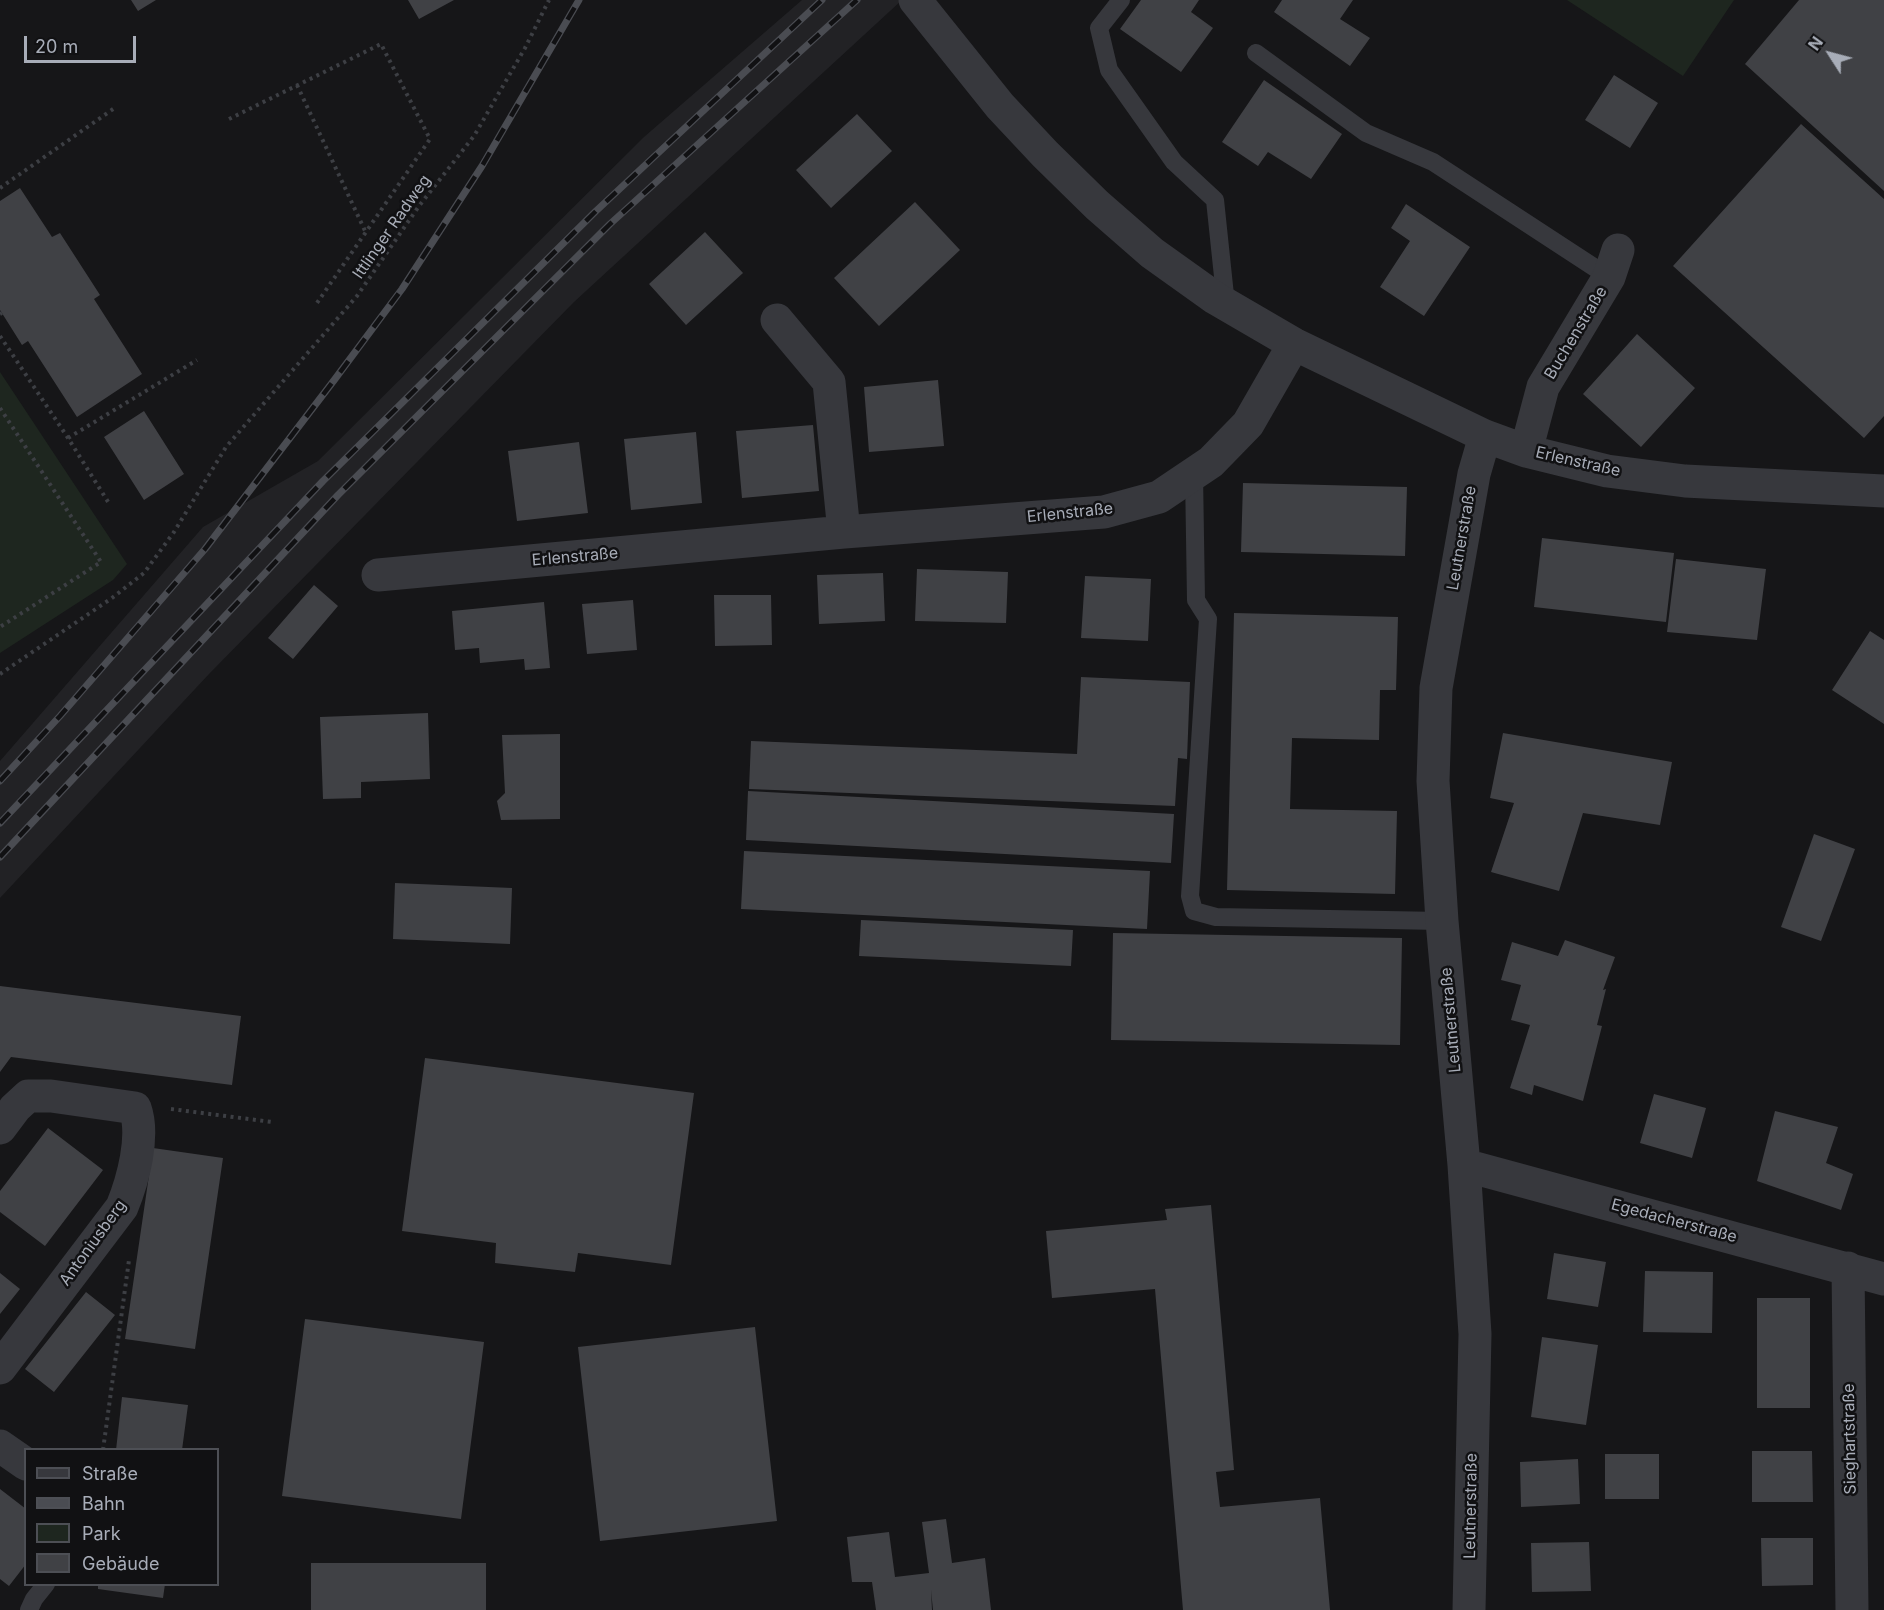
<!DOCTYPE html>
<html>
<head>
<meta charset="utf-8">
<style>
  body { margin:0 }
  #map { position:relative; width:1884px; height:1610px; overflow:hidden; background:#161618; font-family:Inter,sans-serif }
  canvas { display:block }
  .legend { position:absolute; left:24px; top:1448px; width:195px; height:138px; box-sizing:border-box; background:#111113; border:2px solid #4d4f55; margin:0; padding:8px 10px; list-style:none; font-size:18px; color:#a8adb8 }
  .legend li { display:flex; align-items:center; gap:12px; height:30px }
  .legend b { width:30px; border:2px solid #4d4f55 }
  .north { position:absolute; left:1800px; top:24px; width:60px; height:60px; -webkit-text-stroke:4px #111113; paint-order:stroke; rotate:306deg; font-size:16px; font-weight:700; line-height:24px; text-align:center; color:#a8adb8 }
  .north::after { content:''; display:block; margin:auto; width:21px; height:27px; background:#a8adb8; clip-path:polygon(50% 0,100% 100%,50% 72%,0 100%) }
  .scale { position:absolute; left:24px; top:36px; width:112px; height:27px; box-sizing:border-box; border:3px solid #a8adb8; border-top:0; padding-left:8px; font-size:18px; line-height:21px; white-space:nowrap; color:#a8adb8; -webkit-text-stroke:4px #111113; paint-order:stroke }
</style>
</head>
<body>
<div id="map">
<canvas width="1884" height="1610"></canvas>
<ul class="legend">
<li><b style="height:8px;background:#37383d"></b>Straße</li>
<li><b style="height:8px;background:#4a4c52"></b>Bahn</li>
<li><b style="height:16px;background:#1e261f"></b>Park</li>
<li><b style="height:16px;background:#404145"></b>Gebäude</li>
</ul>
<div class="north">N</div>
<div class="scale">20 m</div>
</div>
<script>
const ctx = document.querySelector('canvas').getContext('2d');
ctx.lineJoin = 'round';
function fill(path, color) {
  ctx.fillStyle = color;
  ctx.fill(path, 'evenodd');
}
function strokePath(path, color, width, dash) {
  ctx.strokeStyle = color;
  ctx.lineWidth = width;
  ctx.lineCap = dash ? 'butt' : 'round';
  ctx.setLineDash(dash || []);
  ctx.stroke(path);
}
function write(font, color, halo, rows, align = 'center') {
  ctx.font = font + ' Inter,sans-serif';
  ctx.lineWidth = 5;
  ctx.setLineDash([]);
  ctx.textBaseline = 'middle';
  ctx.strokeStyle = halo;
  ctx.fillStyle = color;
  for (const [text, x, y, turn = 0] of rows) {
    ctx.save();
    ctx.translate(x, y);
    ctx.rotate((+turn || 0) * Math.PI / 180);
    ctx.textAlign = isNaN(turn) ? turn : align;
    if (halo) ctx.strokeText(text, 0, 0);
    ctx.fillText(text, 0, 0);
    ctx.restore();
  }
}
fill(new Path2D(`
  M802,0H902L574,302L209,674L0,898V761L203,527L318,461L644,137Z`), '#222225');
fill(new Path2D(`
  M1567,0H1734L1683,76Z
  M0,372L127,564L113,580L0,653Z`), '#1e261f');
fill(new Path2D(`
  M131,0H156L138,11Z
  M408,0H454L419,19Z
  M1141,0H1199L1191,12L1213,28L1181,72L1120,29Z
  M1282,0H1353L1340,19L1370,38L1350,66L1274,12Z
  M1799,0H1884V191L1745,64Z
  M1614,75L1658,103L1630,148L1585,120Z
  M1264,80L1342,134L1311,179L1268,152L1258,166L1222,142Z
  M857,114L892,151L831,208L796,170Z
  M1801,124L1884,199V416L1864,438L1673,266Z
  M20,188L52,237L60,233L100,295L94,299L142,374L77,417L28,341L22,345L0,310V201Z
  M915,202L960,250L879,326L834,278Z
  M1406,204L1470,247L1424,316L1380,287L1410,241L1391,228Z
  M705,232L743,273L686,325L649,284Z
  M1637,334L1695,388L1641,447L1583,394Z
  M938,380L944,446L869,452L864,387Z
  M144,411L184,474L144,500L104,437Z
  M813,425L819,491L742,498L736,431Z
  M696,432L702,503L631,510L624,439Z
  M579,442L588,513L517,521L508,451Z
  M1243,483L1407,487L1405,556L1241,552Z
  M1542,538L1674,553L1666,622L1534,607Z
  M1676,559L1766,569L1757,640L1667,632Z
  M917,569L1008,572L1006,623L915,621Z
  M883,573L885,621L819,624L817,575Z
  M1085,576L1151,579L1148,641L1081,638Z
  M314,585L338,606L293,659L268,638Z
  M714,595H771L772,645L715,646Z
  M633,600L637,650L587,654L582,604Z
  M544,602L550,668L525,670L524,659L480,663L479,648L455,650L452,611Z
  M1234,613L1398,617L1396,690H1380L1379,740L1292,738L1290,809L1397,811L1395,894L1227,890Z
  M1870,631L1884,640V724L1832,690Z
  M1081,677L1190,682L1187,759L1178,758L1175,806L749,789L751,741L1077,754Z
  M428,713L430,779L361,782V798L323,799L320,717Z
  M1503,733L1672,762L1660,825L1583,813L1559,891L1491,872L1514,803L1490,798Z
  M560,734V819L501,820L497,801L505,793L502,735Z
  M748,791L1174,814L1171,863L746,840Z
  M1814,834L1855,849L1821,941L1781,927Z
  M744,851L1150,871L1147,929L741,909Z
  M395,883L512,888L510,944L393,939Z
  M861,920L1073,930L1071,966L859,956Z
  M1113,933L1402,938L1400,1045L1111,1040Z
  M1565,940L1615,957L1603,990L1606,989L1597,1025L1602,1026L1583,1101L1534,1085L1532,1095L1510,1088L1530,1025L1511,1020L1521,985L1501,980L1512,942L1558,956Z
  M0,986L241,1016L232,1085L11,1057L0,1072Z
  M425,1058L694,1093L671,1265L578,1253L575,1272L495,1263L496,1243L402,1231Z
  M1654,1094L1706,1108L1692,1158L1640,1143Z
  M1775,1111L1838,1127L1826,1163L1853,1174L1841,1210L1757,1181Z
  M48,1128L103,1170L45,1246L0,1212V1191Z
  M153,1148L223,1158L195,1349L125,1339Z
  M1211,1205L1234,1470L1216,1472L1220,1507L1320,1498L1330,1610H1183L1155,1289L1052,1298L1046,1231L1167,1220L1165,1209Z
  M1554,1253L1606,1262L1598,1307L1547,1299Z
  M1645,1271L1713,1272L1712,1333L1643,1332Z
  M0,1273L20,1289L0,1314Z
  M86,1292L115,1315L54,1392L25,1369Z
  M1757,1298H1810V1408H1757Z
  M305,1319L484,1342L461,1519L282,1496Z
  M755,1327L777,1521L600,1541L578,1347Z
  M1542,1337L1598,1345L1586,1425L1531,1417Z
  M122,1397L188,1405L182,1450H116Z
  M1752,1451H1812L1813,1502H1752Z
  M1605,1454H1659V1499H1605Z
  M1578,1459L1580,1504L1521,1507L1520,1462Z
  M0,1489L26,1509V1564L9,1586L0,1579Z
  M946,1519L952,1563L985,1558L991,1610H933L931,1590L932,1610H876L872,1582H852L847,1537L889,1532L895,1577L929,1573L922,1522Z
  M1761,1538H1813V1585L1762,1586Z
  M1589,1542L1591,1591L1532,1592L1531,1543Z
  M311,1563H486V1610H311Z
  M98,1584H165L163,1598L98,1589Z`), '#404145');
strokePath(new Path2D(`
  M297,85L366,233
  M229,119L381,44L430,139L317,303
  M0,188L116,107
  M0,314L2,313
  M0,336L68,438L110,505
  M0,408L101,562L0,627
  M68,438L197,360
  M0,674L112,598L144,573L174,532L226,447L357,296L419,206L474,136L525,48L549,0
  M171,1109L272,1122
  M103,1450L129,1260`), '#3d3f44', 4, [3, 4.5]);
strokePath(new Path2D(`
  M1121,0L1099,28L1109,70L1174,162L1215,200L1226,305
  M1256,53L1366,133L1433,162L1609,277
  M1194,474L1196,600L1208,619L1190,896L1194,911L1216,917L1442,921
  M29,1610L34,1599L46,1584`), '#37383d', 18);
strokePath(new Path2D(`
  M915,0L1000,106L1045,154L1097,205L1152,253L1215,298L1294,344L1485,436L1526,451L1607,471L1685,481L1884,491
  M777,320L829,382L844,532
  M1526,451L1543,387L1609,277L1618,250
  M378,575L844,532L1104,512L1159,497L1211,462L1248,424L1294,344
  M0,1128L15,1108L28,1096H51L135,1108C145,1136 133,1180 122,1207L0,1368
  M1464,1165L1884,1279
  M1848,1268L1852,1610
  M0,1446L26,1464
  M1469,1610L1475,1334L1464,1165L1442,921L1433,781L1436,688L1474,474L1485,436`), '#37383d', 33);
const rail = new Path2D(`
  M0,781L60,716L205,549L335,379L402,289L482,166L579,0
  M0,823L323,481L596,211L822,0
  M0,857L338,495L610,224L857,0`);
strokePath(rail, '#4a4c52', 7);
strokePath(rail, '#111113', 4.5, [14]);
write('16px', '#a8adb8', '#111113', [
  ["Ittlinger Radweg",392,227,-55],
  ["Buchenstraße",1576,333,-59],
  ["Erlenstraße",1578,462,13],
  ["Erlenstraße",1070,513,-6],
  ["Leutnerstraße",1462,538,-80],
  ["Erlenstraße",575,557,-5],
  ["Leutnerstraße",1451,1020,-95],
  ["Egedacherstraße",1674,1221,15],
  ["Antoniusberg",93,1243,-54],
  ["Sieghartstraße",1850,1439,-91],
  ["Leutnerstraße",1471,1506,-89]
]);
</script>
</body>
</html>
